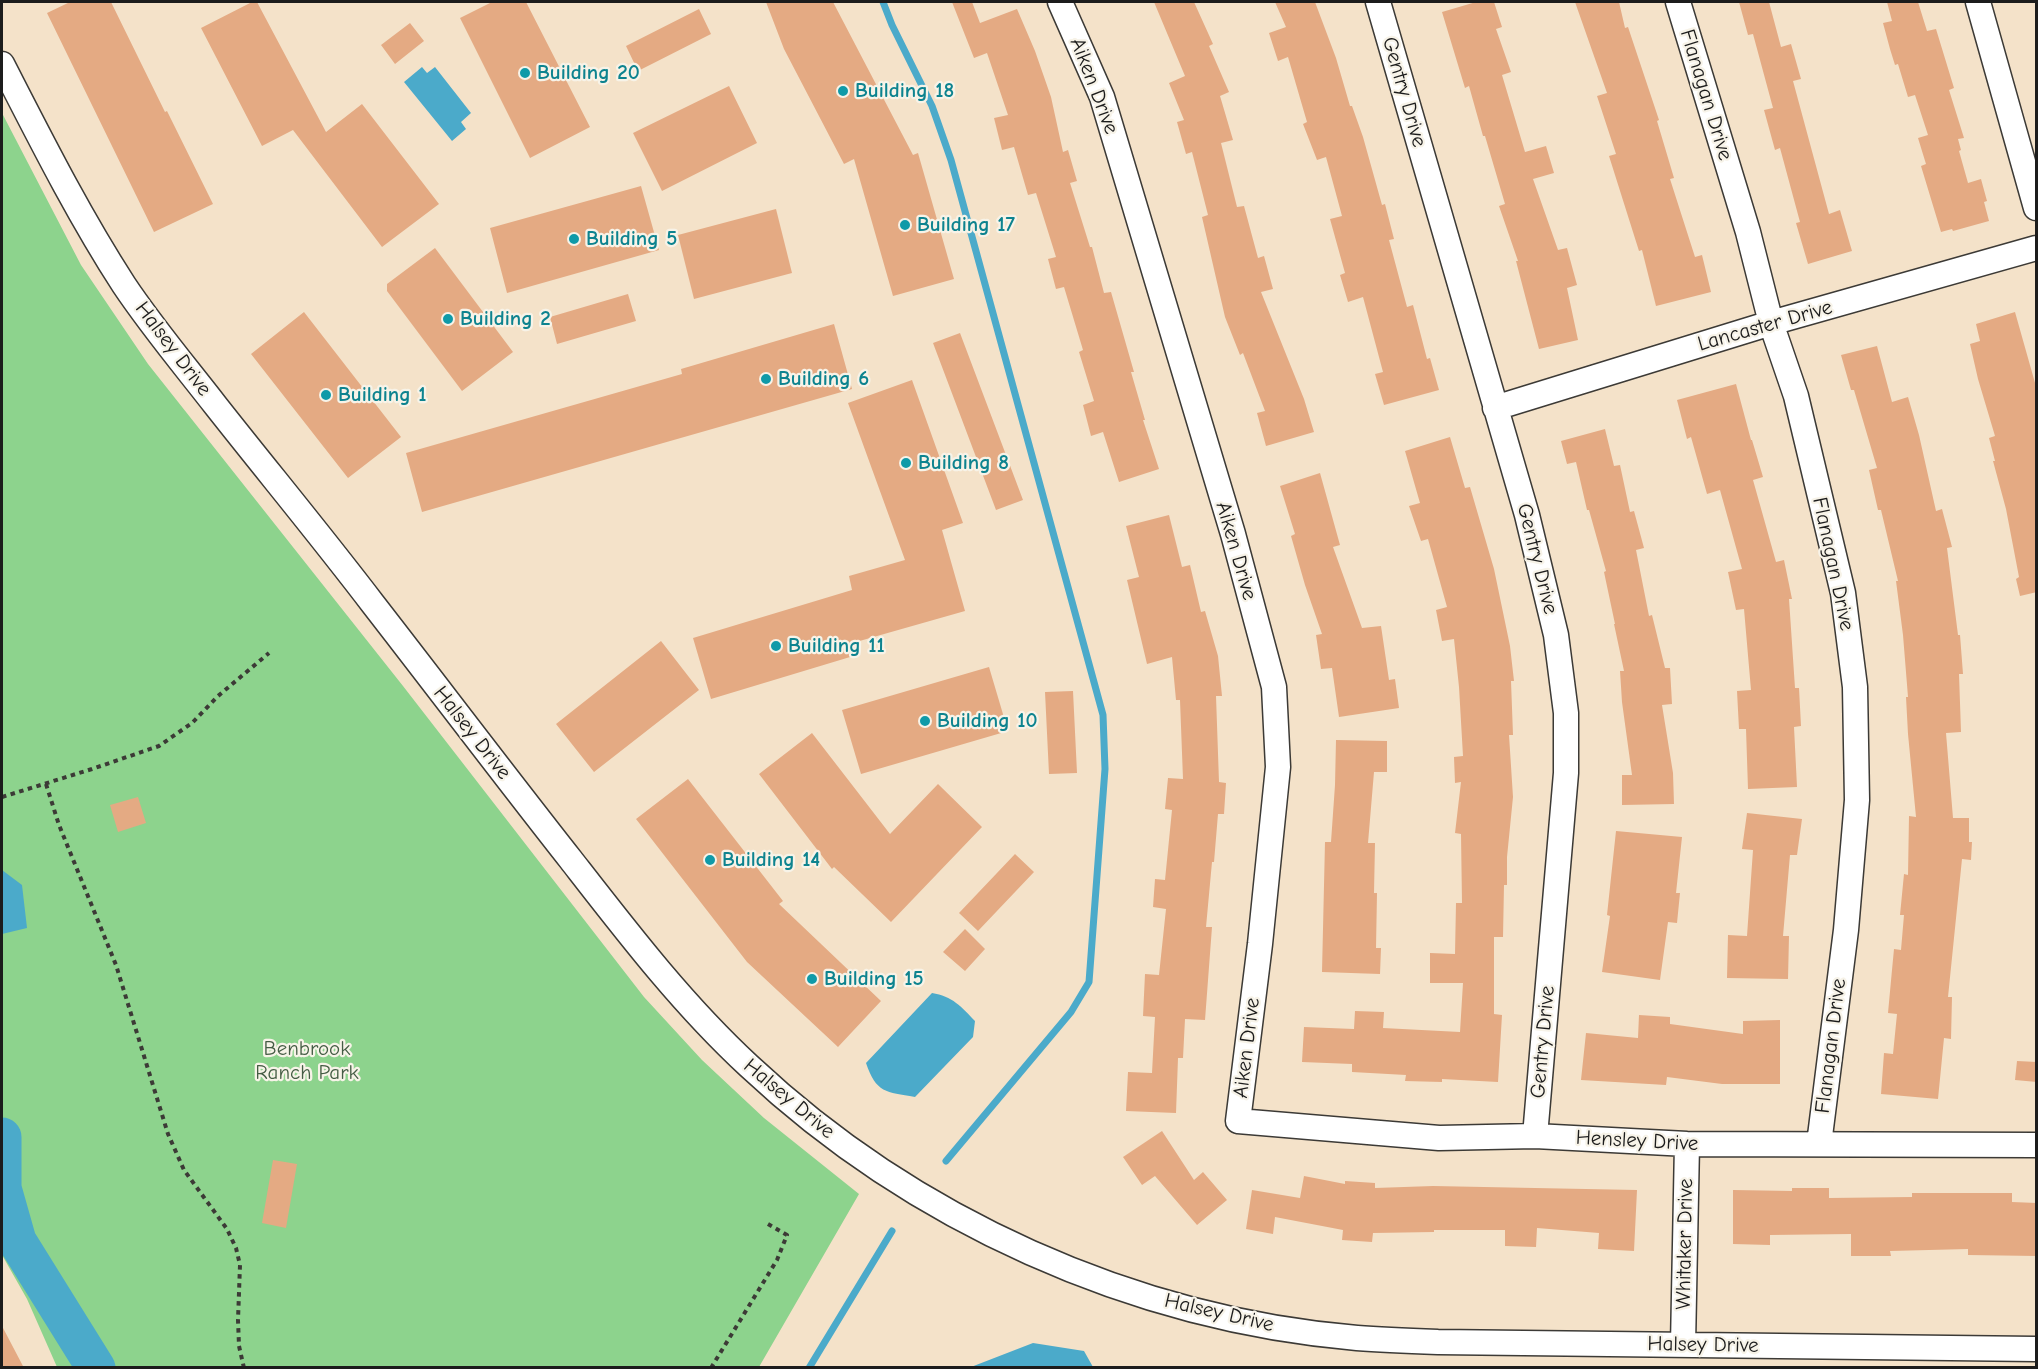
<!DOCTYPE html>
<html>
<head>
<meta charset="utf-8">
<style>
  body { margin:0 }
  #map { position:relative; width:2038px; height:1369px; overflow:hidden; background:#f4e2c9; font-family:"Comic Neue",sans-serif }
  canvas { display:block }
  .frame { position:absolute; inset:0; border:3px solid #1c1c1c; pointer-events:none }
</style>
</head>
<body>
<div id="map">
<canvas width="2038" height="1369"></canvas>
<div class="frame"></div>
</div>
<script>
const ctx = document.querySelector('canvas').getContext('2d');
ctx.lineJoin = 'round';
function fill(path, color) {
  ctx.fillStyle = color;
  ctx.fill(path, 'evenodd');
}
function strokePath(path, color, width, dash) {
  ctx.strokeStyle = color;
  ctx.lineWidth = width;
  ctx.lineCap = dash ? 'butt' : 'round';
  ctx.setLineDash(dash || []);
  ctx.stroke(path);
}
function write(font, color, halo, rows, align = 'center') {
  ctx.font = font + ' "Comic Neue",sans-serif';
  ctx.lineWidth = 4.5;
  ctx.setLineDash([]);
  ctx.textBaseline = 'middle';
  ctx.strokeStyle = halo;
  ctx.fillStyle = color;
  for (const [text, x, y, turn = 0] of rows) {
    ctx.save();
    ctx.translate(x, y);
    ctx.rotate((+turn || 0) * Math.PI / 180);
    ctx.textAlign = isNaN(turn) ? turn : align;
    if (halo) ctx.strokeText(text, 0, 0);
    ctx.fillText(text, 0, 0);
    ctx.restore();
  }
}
fill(new Path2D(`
  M2,113L81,265L148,364L403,686L644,997L702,1060L764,1118L859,1194L759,1367H57L27,1299L2,1255Z`), '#8dd38d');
fill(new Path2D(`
  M422,67L427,73L435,67L471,113L461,122L466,129L452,141L404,82Z
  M2,870L22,885L27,928L2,934Z
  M932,993C952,996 962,1007 975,1021L973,1037L915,1097C886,1092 876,1093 866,1063Z
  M1033,1343L1084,1351L1093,1367H971Z`), '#4baaca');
strokePath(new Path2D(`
  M883,2L892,25L932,106L951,160L1103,715L1105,769L1089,982L1071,1012L946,1161
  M809,1368L892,1231`), '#4baaca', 7);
strokePath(new Path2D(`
  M2,1137V1188L17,1241L96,1368`), '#4baaca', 39);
fill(new Path2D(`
  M70,2H111L165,112L167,111L213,204L154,232L47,13Z
  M252,2H257L326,132L362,104L439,204L382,247L293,130L262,146L201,28Z
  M492,2H526L590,127L530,158L460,18Z
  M766,2H833L913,155L918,153L954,279L893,296L854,159L844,164L784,49Z
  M952,2H972L980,23L1017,9L1035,51L1051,97L1063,152L1068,150L1077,181L1070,183L1090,247H1092L1104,293L1111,292L1134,372H1131L1145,420H1143L1159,469L1119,482L1103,432L1091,436L1083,405L1094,401L1079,352L1083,350L1064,287L1056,289L1048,259L1056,257L1036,193L1028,195L1014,147L1002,150L994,118L1008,115L987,53L974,58Z
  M1154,2H1194L1213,44L1209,46L1229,92L1220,96L1233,140L1221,143L1237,207L1244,206L1258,258L1264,256L1273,289L1261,292L1304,399L1314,432L1266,446L1257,413L1265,411L1243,353L1240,355L1225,317L1202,217L1208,215L1192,152L1186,154L1177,122L1184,120L1169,83L1185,76Z
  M1275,2H1315L1336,58L1350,106H1352L1363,137L1382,205L1385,204L1394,239L1389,240L1407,307L1413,305L1427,359L1430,358L1439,390L1384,405L1375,374L1383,372L1363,297L1348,302L1340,275L1345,273L1330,219L1342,216L1326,157L1317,160L1303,124L1307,122L1288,57L1278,61L1269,33L1286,27Z
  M1476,2H1494L1502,27L1496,29L1511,72L1502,75L1525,152L1546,146L1554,173L1533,179L1558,250L1567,248L1577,285L1567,288L1578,340L1539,349L1516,261H1518L1499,206L1505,204L1485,136H1483L1469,86L1465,88L1442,12Z
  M1575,2H1619L1625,28L1628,27L1659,120L1657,121L1674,178L1670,179L1695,257L1702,255L1711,292L1656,306L1642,250L1639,251L1609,156L1616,154L1597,96L1607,93Z
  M1739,2H1769L1781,47L1791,44L1801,79L1793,81L1829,214L1840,210L1852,251L1808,264L1796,223L1800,222L1780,148L1775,150L1764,110L1773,108L1753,34L1748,35Z
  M1887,2H1918L1927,31L1936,29L1954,88L1949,90L1964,138L1958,139L1961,150L1959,151L1968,183L1981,179L1987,201L1984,202L1989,221L1953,231L1952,229L1941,232L1921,166L1926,164L1918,138L1928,135L1915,95L1908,97L1898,64L1895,65L1890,49L1883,23L1892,21Z
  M699,9L711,34L638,71L626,46Z
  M410,23L424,41L395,64L381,45Z
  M729,86L757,143L662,191L633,133Z
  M641,186L659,250L507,293L490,228Z
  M776,209L792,273L694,299L678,235Z
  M435,248L513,352L462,391L387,291V284Z
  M628,294L636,321L557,344L550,317Z
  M304,312L401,437L348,478L251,354Z
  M2015,312L2037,390V592L2020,596L2016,579L2019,577L2006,509L1993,461H1995L1989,438L1995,436L1978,379L1970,344L1980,341L1976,324Z
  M834,324L852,389L422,512L406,453L682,374L681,369Z
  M960,333L1023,500L996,510L933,343Z
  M1877,346L1892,402L1908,397L1919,435L1936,511L1942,509L1952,547L1947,548L1958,635H1960L1963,674H1959L1961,732L1946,733L1953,818H1969V842H1972L1971,860L1962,859L1948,997H1952L1951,1039L1944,1038L1938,1099L1881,1094L1884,1053L1893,1054L1897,1014L1888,1013L1892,970L1894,949L1901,950L1904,915H1900L1904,874L1908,875L1909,816L1916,817L1908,734L1906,697H1908L1903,635L1896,581H1898L1881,510H1878L1869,470L1877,468L1854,390H1851L1841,355Z
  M912,380L963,523L942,530L965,611L856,642L860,654L711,699L693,638L852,590L849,576L905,560L848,403Z
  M1736,384L1751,440H1752L1763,477L1753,480L1776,562L1784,560L1792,599H1789L1795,688H1799L1801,726L1794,727L1797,787L1748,789L1746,729H1739L1737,691L1751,690L1744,609L1736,610L1728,572L1742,569L1720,490L1707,494L1691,437L1687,439L1677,400Z
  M1605,429L1614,466L1620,465L1630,512L1634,511L1644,548L1636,550L1649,616L1652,615L1665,668H1670L1672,704L1662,705L1673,773L1674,804L1622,805V775H1632L1622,702L1620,671H1624L1614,624H1615L1604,572L1606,571L1589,510H1587L1576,462L1567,464L1561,441Z
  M1450,437L1465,488L1470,487L1494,569L1510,646L1514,681H1511L1513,735H1509L1513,797L1507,857V885H1504L1503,937H1494V1014L1502,1015L1498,1082L1442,1079V1082L1405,1081L1406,1075L1352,1072V1064L1302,1062L1304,1027L1354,1029L1355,1011L1384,1012L1383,1028L1460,1032L1463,983H1430V953L1455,954L1456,903H1462L1461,834L1455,833L1461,782L1455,783L1454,757L1463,756L1459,687L1454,639L1442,641L1436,610L1447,607L1428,539L1421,541L1409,506L1420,503L1405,451Z
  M1320,473L1340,545L1333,547L1362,628L1381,626L1389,680L1395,679L1399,708L1339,717L1332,668L1321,669L1316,635L1322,634L1305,585L1291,536L1295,534L1280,486Z
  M1169,515L1182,567L1190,565L1201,612L1205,611L1218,656L1222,696H1216L1219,782L1226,783L1224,814H1218L1214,862H1212L1206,927H1212L1205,1020L1185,1019L1183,1058H1178L1176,1113L1126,1111L1128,1072L1152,1073L1155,1017L1143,1016L1145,974L1159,975L1166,909L1153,907L1155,879L1165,880L1172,810L1165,809L1168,778L1183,779L1180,700H1176L1172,657L1147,664L1127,580L1139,577L1126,526Z
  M661,641L699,690L594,772L556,724Z
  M989,667L1008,731L861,774L842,710Z
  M1073,691L1077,773L1049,774L1045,692Z
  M812,733L890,834L938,784L982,827L891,922L834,867L832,869L759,774Z
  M1336,740L1387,741V772H1374L1368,843H1375L1374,893H1377L1376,948H1381L1380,974L1322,972L1325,842H1331L1335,785Z
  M688,779L783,901L779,904L881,1001L838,1047L747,962L636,819Z
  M138,797L146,823L118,832L110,805Z
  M1747,813L1802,819L1797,855H1790L1783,936H1789L1788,979L1727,978L1728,935L1747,936L1753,850L1742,849Z
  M1616,831L1682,837L1676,893H1680L1677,923L1668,922L1660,980L1602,972L1610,916L1607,915Z
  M1015,854L1034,872L978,931L959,913Z
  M965,929L985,949L965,971L943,952Z
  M1639,1015L1670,1017V1024L1743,1034V1021L1780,1020V1084H1722L1667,1077L1666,1085L1581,1080L1586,1033L1638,1038Z
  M2017,1061L2037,1062V1082L2015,1080Z
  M1162,1131L1194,1180L1203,1172L1227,1200L1197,1225L1155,1176L1142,1185L1123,1157Z
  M273,1160L297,1164L286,1228L262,1223Z
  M1304,1176L1345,1184V1181L1375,1183V1188L1433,1186L1637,1190L1634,1251L1598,1249L1599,1233L1537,1228L1536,1247L1505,1246V1230H1434V1232L1373,1233L1372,1242L1342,1240L1343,1230L1275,1217L1273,1234L1246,1229L1252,1190L1300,1198Z
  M1792,1188H1829V1198L1912,1197V1193H2012V1202L2037,1203V1256L1968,1255V1249L1890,1251L1891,1256H1851V1234L1770,1235V1245L1733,1244V1190L1792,1191Z
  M2,1326L24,1368H2Z`), '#e4aa83');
const street = new Path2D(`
  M1060,2L1102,97L1233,534L1274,687L1278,767L1260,944L1238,1121L1439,1138L1535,1136L1687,1144L2036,1145
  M1378,2L1527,515L1556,635L1566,713V773L1535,1136
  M1678,2L1748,232L1771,323L1796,396L1843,593L1855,687L1857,800L1846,930L1819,1144
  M1978,2L2036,208
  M2,64C40,138 78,214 124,285C152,327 185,366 216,406C268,472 322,537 373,604C439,689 504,775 571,860C627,932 682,1004 749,1066C913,1220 1133,1319 1357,1338C1384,1340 1411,1341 1438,1342L2036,1349
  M1495,408L1771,323L2036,248
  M1683,1345L1687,1144`);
strokePath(street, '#3c3a36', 27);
strokePath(new Path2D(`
  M46,784L59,825L116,965L168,1134L184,1170L227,1229L236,1248L240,1265L238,1320L239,1346L244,1368
  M2,797L92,769L159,746L192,723L218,696L269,653
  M711,1368L777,1260L787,1235L768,1224`), '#3c3a36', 4, [4.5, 4.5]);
strokePath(street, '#fff', 24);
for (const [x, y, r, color] of [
  [525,73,6,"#0f9aa8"],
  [843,91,6,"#0f9aa8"],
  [905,225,6,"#0f9aa8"],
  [574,239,6,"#0f9aa8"],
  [448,319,6,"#0f9aa8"],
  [766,379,6,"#0f9aa8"],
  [326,395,6,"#0f9aa8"],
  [906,463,6,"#0f9aa8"],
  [776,646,6,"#0f9aa8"],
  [925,721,6,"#0f9aa8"],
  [710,860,6,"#0f9aa8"],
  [812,979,6,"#0f9aa8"]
]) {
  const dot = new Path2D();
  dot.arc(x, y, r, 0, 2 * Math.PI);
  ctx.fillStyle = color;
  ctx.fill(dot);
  strokePath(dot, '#f7f3e8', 2);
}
write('bold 21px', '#0d838f', '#f7f3e8', [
  ["Building 20",537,73],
  ["Building 18",855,91],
  ["Building 17",917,225],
  ["Building 5",586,239],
  ["Building 2",460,319],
  ["Building 6",778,379],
  ["Building 1",338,395],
  ["Building 8",918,463],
  ["Building 11",788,646],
  ["Building 10",937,721],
  ["Building 14",722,860],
  ["Building 15",824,979]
], 'left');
write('21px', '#1c1c1c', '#f7f3e8', [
  ["Aiken Drive",1094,86,69],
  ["Gentry Drive",1404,92,74],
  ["Flanagan Drive",1706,95,73],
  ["Lancaster Drive",1765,326,-16],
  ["Halsey Drive",173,349,53],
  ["Aiken Drive",1236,551,74],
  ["Gentry Drive",1537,559,76],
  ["Flanagan Drive",1833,564,78],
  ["Halsey Drive",472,733,52],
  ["Gentry Drive",1543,1042,-85],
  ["Flanagan Drive",1831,1046,-83],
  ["Aiken Drive",1247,1048,-83],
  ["Halsey Drive",789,1099,40],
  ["Hensley Drive",1637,1141,3],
  ["Whitaker Drive",1685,1244,-89],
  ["Halsey Drive",1219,1313,13],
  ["Halsey Drive",1703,1345,1]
]);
write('21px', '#445c44', '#f7f3e8', [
  ["Benbrook",307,1049],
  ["Ranch Park",307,1073]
]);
</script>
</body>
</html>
